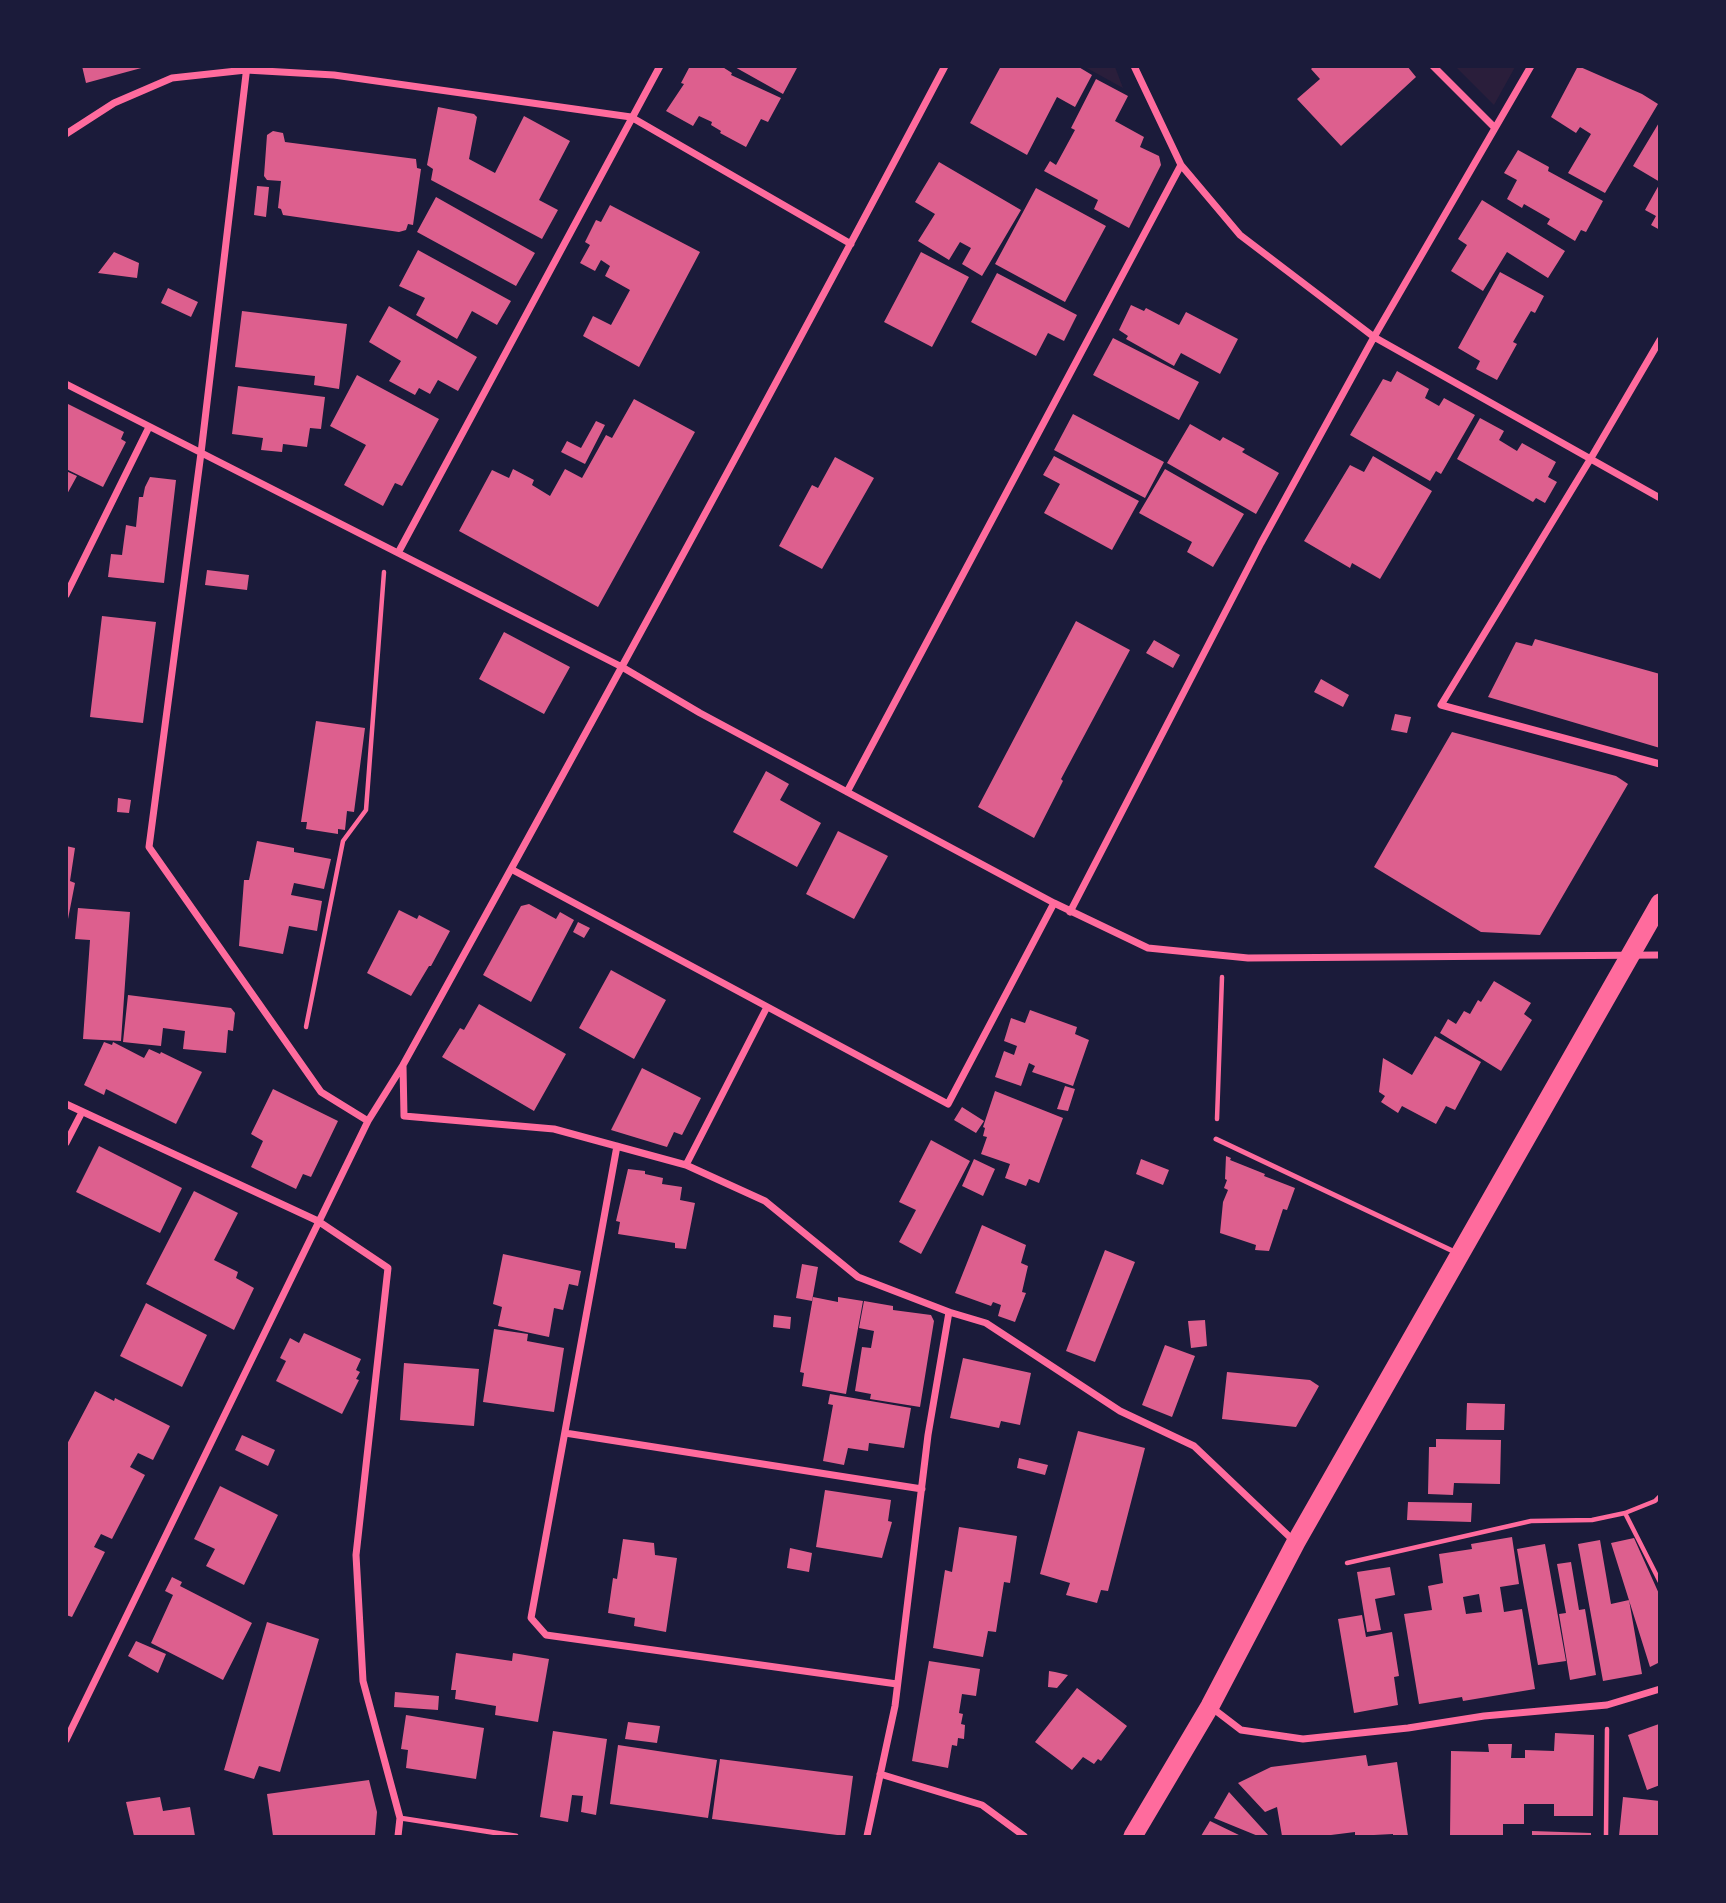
<!DOCTYPE html>
<html>
<head>
<meta charset="utf-8">
<style>
  body { margin:0 }
  #map { position:relative; width:1726px; height:1903px; overflow:hidden; background:#1b1b3a; font-family:Figtree,sans-serif }
  canvas { display:block }
  .frame { position:absolute; inset:0; border:68px solid #1b1b3a; pointer-events:none }
</style>
</head>
<body>
<div id="map">
<canvas width="1726" height="1903"></canvas>
<div class="frame"></div>
</div>
<script>
const ctx = document.querySelector('canvas').getContext('2d');
ctx.lineJoin = 'round';
function fill(path, color) {
  ctx.fillStyle = color;
  ctx.fill(path, 'evenodd');
}
function strokePath(path, color, width, dash) {
  ctx.strokeStyle = color;
  ctx.lineWidth = width;
  ctx.lineCap = dash ? 'butt' : 'round';
  ctx.setLineDash(dash || []);
  ctx.stroke(path);
}
fill(new Path2D(`
  M1085,67H1115L1123,88Z
  M1456,67H1515L1494,105Z`), '#2a1e3b');
fill(new Path2D(`
  M82,66H145V67L86,83Z
  M690,66H721L732,73L731,75L781,98L768,122L761,119L746,147L720,133L721,131L711,125L712,122L699,116L693,126L666,111L684,84L681,83Z
  M733,66H798L783,94Z
  M1001,66H1077L1092,75L1075,107L1057,97L1027,155L970,123Z
  M1314,66H1407L1416,77L1341,146L1297,99L1320,79L1311,69Z
  M1578,66L1642,94L1658,104L1605,193L1568,173L1591,134L1580,127L1576,133L1551,117Z
  M1096,79L1128,96L1115,121L1144,137L1140,147L1159,156L1161,165L1129,228L1094,209L1098,200L1044,171L1050,161L1056,165L1075,130L1071,128Z
  M438,107L474,114L477,117L469,159L495,173L524,116L570,141L539,200L558,210L542,239L431,180L433,169L427,165Z
  M1660,121V182L1633,166Z
  M273,131L283,133L285,142L416,159L417,168L421,169L413,225L408,224L406,230L399,232L283,215L281,209L278,208L281,181L267,180L264,176L267,135Z
  M1518,150L1549,167L1548,171L1603,201L1586,232L1581,230L1575,241L1547,224L1550,219L1524,204L1522,208L1507,199L1517,180L1504,173Z
  M939,162L1021,210L982,276L962,264L971,248L960,242L949,260L918,241L935,214L915,202Z
  M1660,183V230L1651,225L1656,216L1645,210Z
  M257,186L269,187L266,217L254,215Z
  M1036,188L1106,226L1065,302L995,264Z
  M436,197L535,253L516,286L417,232Z
  M1482,200L1565,251L1548,278L1507,252L1483,291L1451,271L1467,245L1458,239Z
  M610,205L700,252L639,367L583,336L593,316L611,325L630,290L605,276L610,266L601,260L595,271L580,263L590,245L585,242L596,220L601,222Z
  M418,250L511,301L497,325L472,311L457,339L416,315L425,298L399,286Z
  M114,252L139,263L137,278L98,273Z
  M921,252L969,277L932,347L884,322Z
  M1500,272L1544,296L1535,313L1531,311L1513,342L1517,344L1497,380L1476,369L1480,361L1458,348Z
  M997,273L1077,315L1064,341L1048,333L1036,356L971,322Z
  M168,288L198,302L191,317L161,303Z
  M1131,305L1144,311L1146,308L1179,325L1186,312L1238,339L1220,374L1181,353L1174,366L1126,339L1128,336L1119,330Z
  M389,306L477,357L458,391L438,380L430,394L419,388L415,395L389,381L401,361L369,342Z
  M242,311L347,324L339,389L314,385L315,376L235,367Z
  M1113,338L1199,382L1179,420L1093,375Z
  M1397,371L1429,389L1425,398L1439,406L1444,398L1475,415L1441,474L1436,471L1430,481L1350,435L1383,379L1391,382Z
  M357,375L439,419L402,486L395,483L383,506L344,485L366,445L330,426Z
  M238,386L325,397L321,429L310,428L307,447L283,444L282,452L261,450L263,438L232,434Z
  M634,399L695,432L598,607L459,531L492,470L509,478L513,469L534,480L532,485L550,496L565,469L582,478L606,435L612,438Z
  M66,403L124,432L121,439L126,442L103,487L66,469Z
  M1073,414L1164,462L1145,498L1054,450Z
  M1480,418L1504,431L1499,440L1517,451L1522,443L1556,462L1548,477L1557,482L1545,503L1536,498L1533,502L1457,459Z
  M596,421L605,425L585,464L561,452L567,441L581,448Z
  M1190,424L1220,441L1223,437L1245,449L1242,452L1279,473L1256,514L1167,463Z
  M1054,456L1139,501L1112,550L1044,513L1060,484L1043,475Z
  M1373,456L1432,491L1380,579L1352,563L1350,568L1304,541L1350,465L1364,472Z
  M835,457L874,478L822,569L779,546L812,485L818,488Z
  M1165,469L1244,514L1213,567L1187,552L1192,542L1139,513Z
  M66,471L77,476L66,496Z
  M150,477L176,480L164,583L108,577L111,554L122,555L126,525L136,527L139,497H143L145,487Z
  M207,570L249,575L247,590L205,585Z
  M102,616L156,622L143,723L90,717Z
  M1076,621L1130,650L1061,779L1063,781L1034,838L978,807Z
  M504,632L570,667L544,714L479,679Z
  M1535,639L1660,674V748L1488,697L1516,642L1532,646Z
  M1154,640L1180,655L1173,668L1146,653Z
  M1321,679L1349,695L1343,707L1314,692Z
  M1395,714L1411,717L1407,733L1391,730Z
  M316,721L365,728L354,812L347,811L345,830L338,829V834L306,829L307,822H301Z
  M1452,732L1616,776L1628,784L1540,935L1481,932L1374,867Z
  M766,771L789,784L780,800L821,823L797,867L733,832Z
  M118,798L131,800L129,813L117,812Z
  M838,831L888,856L854,919L806,894Z
  M257,841L294,848V852L331,859L324,889L294,883L291,895L322,901L317,931L289,926L283,954L239,946L244,880H249Z
  M66,846L75,848L70,881L75,883L68,919Z
  M529,904L556,919L560,912L574,920L531,1002L483,975L521,906Z
  M78,908L130,912L121,1041L83,1039L90,940L75,939Z
  M399,910L417,919L419,915L450,931L431,966H429L411,996L367,973Z
  M578,922L590,928L584,938L573,932Z
  M611,970L666,1000L634,1059L579,1028Z
  M1494,981L1531,1003L1524,1014L1532,1020L1501,1071L1440,1033L1448,1019L1456,1024L1464,1011L1470,1014L1478,1000L1481,1002Z
  M128,995L231,1008L235,1013L233,1031L228,1030L226,1053L183,1049L185,1031L163,1028L161,1046L123,1042Z
  M479,1004L566,1054L534,1111L442,1057L460,1028L464,1030Z
  M1030,1010L1074,1026L1077,1027L1075,1034L1089,1040L1073,1086L1032,1072L1035,1066L1029,1063L1021,1086L995,1077L1004,1051L1014,1055L1017,1046L1004,1041L1011,1018L1025,1023Z
  M1435,1036L1481,1062L1455,1110L1446,1106L1436,1124L1402,1106L1398,1113L1381,1102L1385,1096L1379,1092L1383,1058L1412,1075Z
  M104,1042L112,1045L113,1042L144,1058L149,1049L160,1054L161,1052L202,1072L176,1124L106,1089L104,1095L84,1085Z
  M642,1068L701,1098L682,1135L674,1132L667,1147L611,1130Z
  M1065,1086L1075,1089L1068,1111L1057,1109Z
  M273,1089L338,1121L311,1177L303,1174L296,1189L251,1167L263,1141L251,1134Z
  M995,1091L1063,1118L1039,1183L1029,1179L1026,1186L1005,1178L1010,1164L981,1154L987,1137L983,1136L985,1128L983,1127Z
  M962,1107L984,1121L976,1133L954,1120Z
  M931,1140L970,1161L921,1254L899,1242L916,1210L899,1202Z
  M99,1146L182,1188L160,1233L76,1192Z
  M1226,1156L1231,1158L1230,1160L1265,1174L1264,1176L1295,1188L1287,1210L1283,1209L1269,1251L1255,1250L1256,1245L1220,1233L1223,1202L1228,1190L1224,1188L1227,1180L1225,1179Z
  M974,1159L995,1169L983,1196L962,1186Z
  M1141,1159L1169,1170L1163,1185L1136,1174Z
  M628,1169L645,1171V1174L663,1178L662,1184L682,1187L680,1200L695,1203L686,1249L675,1248V1243L618,1234L620,1222L616,1221Z
  M194,1191L238,1213L214,1260L238,1272L236,1278L254,1288L234,1330L146,1284Z
  M982,1225L1026,1245L1021,1263L1028,1266L1022,1292L1026,1293L1015,1322L998,1316L1001,1305L993,1302L991,1306L955,1293Z
  M1105,1250L1135,1262L1095,1362L1066,1351Z
  M503,1254L581,1271L578,1286L569,1284L563,1310L554,1308L549,1337L498,1326L502,1307L493,1304Z
  M802,1264L818,1267L812,1301L796,1298Z
  M813,1297L838,1302V1297L863,1301L846,1394L802,1386L804,1373L800,1372Z
  M864,1301L893,1306V1310L931,1315L934,1321L920,1407L870,1399L871,1394L855,1391L862,1347L871,1348L874,1331L859,1328Z
  M146,1303L207,1335L182,1387L120,1356Z
  M774,1315L791,1317L790,1329L773,1327Z
  M1205,1320L1207,1346L1191,1348L1188,1321Z
  M494,1329L528,1334L527,1341L564,1348L554,1412L483,1402Z
  M304,1333L361,1359L356,1370L360,1372L356,1379L359,1380L342,1414L276,1381L286,1361L280,1358L290,1338L299,1343Z
  M1165,1345L1195,1356L1172,1417L1142,1405Z
  M963,1358L1031,1373L1020,1425L1001,1421L999,1428L950,1418Z
  M404,1363L479,1369L474,1426L400,1420Z
  M1227,1372L1310,1380L1319,1386L1296,1427L1222,1419Z
  M95,1391L114,1401L115,1398L170,1426L153,1460L138,1453L130,1467L145,1475L112,1539L101,1534L94,1547L105,1552L72,1617L66,1615V1446Z
  M830,1394L911,1408L904,1448L869,1443L868,1451L848,1448L844,1465L823,1461L833,1405L828,1404Z
  M1467,1403L1505,1404L1504,1430H1466Z
  M1078,1431L1145,1448L1108,1591L1101,1590L1097,1603L1066,1595L1070,1583L1040,1574Z
  M242,1435L275,1450L268,1466L235,1450Z
  M1436,1439L1501,1440L1500,1484L1454,1483L1453,1495L1428,1494L1429,1447H1436Z
  M1019,1458L1048,1465L1045,1475L1017,1468Z
  M220,1486L278,1515L244,1585L206,1566L215,1549L194,1539Z
  M825,1490L891,1500L888,1521L892,1522L882,1558L816,1547Z
  M1408,1502L1472,1503L1471,1522L1407,1520Z
  M959,1527L1017,1536L1010,1583L1004,1582L996,1632L988,1631L983,1657L933,1648L945,1570L952,1572Z
  M1512,1537L1519,1584L1500,1587L1504,1612L1522,1609L1535,1689L1463,1701L1462,1697L1419,1704L1404,1614L1432,1610L1428,1586L1443,1583L1439,1554L1472,1549L1471,1544ZM1479,1594L1482,1612L1466,1614L1463,1597Z
  M1634,1538L1660,1596V1662L1650,1667L1611,1543Z
  M623,1539L654,1543L655,1555L677,1558L666,1632L634,1626L635,1618L608,1613L613,1578L617,1579Z
  M1600,1540L1611,1604L1629,1600L1642,1674L1603,1681L1578,1544Z
  M1545,1544L1566,1661L1538,1665L1517,1549Z
  M790,1548L812,1553L809,1572L787,1568Z
  M1571,1562L1579,1610L1585,1609L1596,1675L1570,1680L1559,1614L1566,1613L1557,1564Z
  M1390,1567L1395,1595L1375,1599L1381,1630L1367,1632L1357,1572Z
  M172,1577L182,1582L180,1586L252,1623L223,1680L151,1643L173,1595L165,1591Z
  M1362,1615L1366,1637L1392,1632L1399,1676L1394,1677L1398,1705L1354,1713L1338,1619Z
  M267,1622L319,1639L280,1772L259,1766L254,1779L224,1770Z
  M136,1641L166,1654L158,1673L128,1656Z
  M456,1653L512,1661L513,1653L549,1659L538,1722L495,1715L496,1706L455,1699L456,1690H451Z
  M929,1661L980,1669L976,1696L962,1694L959,1713L963,1714L961,1724L965,1725L964,1739L958,1738L957,1746L952,1745L948,1768L912,1761Z
  M1049,1671L1055,1672L1068,1675L1057,1688L1048,1687Z
  M1077,1688L1127,1726L1101,1761L1098,1759L1094,1764L1083,1757L1072,1770L1035,1742Z
  M395,1692L439,1696L438,1710L394,1707Z
  M406,1715L484,1728L476,1779L406,1768L408,1750L401,1749Z
  M628,1722L660,1726L657,1743L625,1739Z
  M1659,1724L1660,1785L1647,1790L1628,1735Z
  M553,1731L607,1739L596,1815L581,1812L583,1796L572,1795L568,1822L540,1817Z
  M1555,1733L1594,1735L1593,1816H1554V1804H1524V1824H1503V1836H1450L1451,1751L1489,1752L1488,1744H1512L1511,1758H1525V1750L1554,1751Z
  M618,1745L717,1760L708,1818L610,1804Z
  M1366,1755L1368,1766L1397,1762L1408,1836H1393V1834L1355,1836V1832L1323,1836H1282L1277,1807L1265,1812L1238,1783L1271,1767Z
  M720,1759L853,1776L845,1836L712,1819Z
  M369,1780L377,1812L375,1835L273,1836L267,1794Z
  M1229,1792L1269,1836H1258L1214,1818Z
  M160,1797L163,1811L190,1807L195,1836H134L126,1802Z
  M1623,1797L1660,1801V1836H1619Z
  M1210,1821L1241,1836H1201Z
  M1532,1831L1591,1833V1836H1532Z`), '#dd5f8e');
strokePath(new Path2D(`
  M306,1027L343,841L366,810L384,572
  M1217,1119L1222,977
  M1625,1513L1660,1582
  M1347,1563L1531,1521L1592,1520L1625,1513L1655,1501L1660,1496
  M1606,1836L1607,1729`), '#ff6b9d', 4.5);
strokePath(new Path2D(`
  M1216,1139L1457,1253
  M400,1818L516,1836`), '#ff6b9d', 5);
strokePath(new Path2D(`
  M247,66L201,453L149,847L321,1092L368,1121
  M1134,66L1181,165L1240,235L1374,337L1660,498
  M1433,66L1495,128
  M66,134L114,103L172,78L246,70L334,75L631,117L851,244
  M1660,340L1591,458L1441,705L1660,764
  M66,384L622,667L700,713L1054,903L1148,948L1248,958L1660,955
  M398,553L660,66
  M66,595L149,427
  M847,792L1181,165
  M511,869L948,1104L1054,903
  M1070,912L1261,543L1374,337L1531,66
  M403,1066L404,1116L554,1129L686,1165L765,1201L858,1277L949,1312L986,1323L1120,1411L1194,1446L1295,1542
  M66,1104L318,1221L388,1268L356,1555L363,1681L400,1818L398,1836
  M66,1143L82,1112
  M617,1146L531,1618L546,1635L897,1684
  M686,1165L767,1007
  M565,1433L922,1489
  M1211,1707L1241,1730L1303,1739L1408,1728L1484,1716L1607,1705L1660,1689
  M66,1740L368,1121L403,1065C586,734 768,401 945,66
  M880,1774L982,1805L1024,1836
  M867,1836L895,1706L928,1435L949,1312`), '#ff6b9d', 7);
strokePath(new Path2D(`
  M1133,1836L1210,1706L1296,1542L1660,903`), '#ff6b9d', 19);
</script>
</body>
</html>
